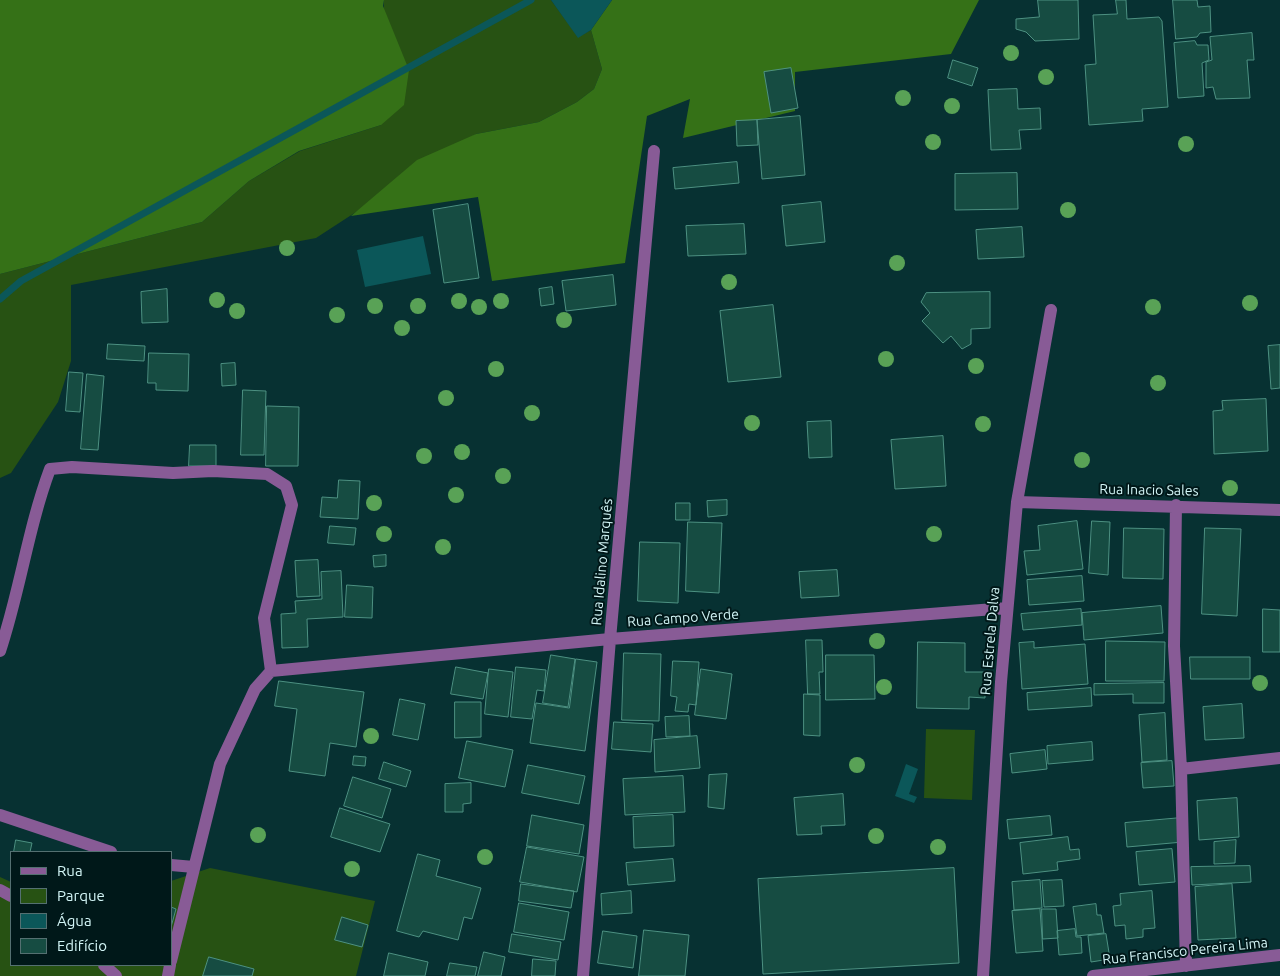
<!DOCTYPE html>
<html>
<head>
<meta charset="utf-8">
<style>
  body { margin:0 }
  #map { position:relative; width:1280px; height:976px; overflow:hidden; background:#073132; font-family:Ubuntu,sans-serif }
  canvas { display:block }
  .legend { position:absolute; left:10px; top:851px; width:162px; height:115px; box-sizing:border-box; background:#001819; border:1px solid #547071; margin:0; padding:6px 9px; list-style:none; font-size:15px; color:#d2f5f6 }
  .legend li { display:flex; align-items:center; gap:10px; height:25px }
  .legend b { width:25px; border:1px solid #547071 }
</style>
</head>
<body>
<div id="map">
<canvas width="1280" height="976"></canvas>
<ul class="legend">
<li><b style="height:6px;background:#885b96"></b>Rua</li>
<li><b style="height:14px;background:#275213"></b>Parque</li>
<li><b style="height:14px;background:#0b5759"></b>Água</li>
<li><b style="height:14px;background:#164c42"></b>Edifício</li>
</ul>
</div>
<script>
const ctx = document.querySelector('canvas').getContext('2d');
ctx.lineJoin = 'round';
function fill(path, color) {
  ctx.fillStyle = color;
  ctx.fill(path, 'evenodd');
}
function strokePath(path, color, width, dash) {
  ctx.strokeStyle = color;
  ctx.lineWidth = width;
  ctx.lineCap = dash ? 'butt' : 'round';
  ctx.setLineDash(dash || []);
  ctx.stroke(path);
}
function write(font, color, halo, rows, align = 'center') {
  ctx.font = font + ' Ubuntu,sans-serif';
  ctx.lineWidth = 4;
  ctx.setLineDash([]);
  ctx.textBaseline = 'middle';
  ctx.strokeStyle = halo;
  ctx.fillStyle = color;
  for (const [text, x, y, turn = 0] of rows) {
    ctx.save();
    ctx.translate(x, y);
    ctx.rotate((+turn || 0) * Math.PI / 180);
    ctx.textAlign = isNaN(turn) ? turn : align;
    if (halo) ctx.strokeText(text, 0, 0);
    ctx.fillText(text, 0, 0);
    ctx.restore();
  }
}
fill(new Path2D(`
  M384,0H551L578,37L591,30L602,69L594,89L577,102L539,122L476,134L316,238L71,285V361L58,402L11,473L0,478V274L202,222L249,181L300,151L381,125Z
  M926,729L975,730L972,800L924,798Z
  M210,868L375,901L356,976H0V877L11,882V965H171V881Z`), '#275213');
fill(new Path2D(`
  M0,0H384L383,6L409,70L404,105L381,125L299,151L249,181L202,222L0,274Z
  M612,0H979L951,54L795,72V111L683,138L690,99L647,116L625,263L492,281L478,197L351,216L417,160L476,134L539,122L577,102L594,89L602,69L591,30Z`), '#357117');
fill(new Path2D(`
  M551,0H612L591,30L578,38Z
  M423,236L431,274L365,287L357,250Z
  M906,764L918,769L909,794L917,797L914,803L895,796Z`), '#0b5759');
strokePath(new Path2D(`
  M0,299L21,281L531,0`), '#0b5759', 7);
const building = new Path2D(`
  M1038,0H1078L1079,39L1035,41L1026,32L1016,29V19L1039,17Z
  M1116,0H1126L1127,19L1159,17L1162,21L1168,107L1142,109L1143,121L1089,125L1085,65L1096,64L1093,15L1117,14Z
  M1173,0H1197L1198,7L1210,6L1211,32L1200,33L1197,37L1176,39Z
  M1252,33L1254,60H1247L1250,98L1216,99L1213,87L1206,88V62L1212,60L1210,37Z
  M1195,41L1197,45H1208L1209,60L1202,63L1204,96L1178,98L1174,43Z
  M953,60L978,68L972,86L948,78Z
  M791,68L798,108L771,113L764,72Z
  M1017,89L1018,109L1040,108L1041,129L1019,130L1021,149L991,150L988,90Z
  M800,116L805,175L762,179L757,120Z
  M757,120L758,145L737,146L736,121Z
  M737,162L739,183L675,189L673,168Z
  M1017,173L1018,209L955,210V174Z
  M821,202L825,242L786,246L782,206Z
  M468,204L479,278L444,283L433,210Z
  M744,224L746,254L688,256L686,226Z
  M1022,227L1024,257L978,259L976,230Z
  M613,275L616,305L566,311L562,281Z
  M552,287L554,304L541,306L539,289Z
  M167,289L168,322L142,323L141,292Z
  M990,292V328L971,329V344L962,349L951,336L943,343L922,321L930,313L921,302L926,293Z
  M773,305L781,377L728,382L720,311Z
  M108,344L145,346L144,361L107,359Z
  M1280,345V388L1271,389L1268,346Z
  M149,353L189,354L188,391L156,390V383H148Z
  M235,363L236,385L222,386L221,364Z
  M69,372L83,373L80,412L66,411Z
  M87,374L104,376L98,450L81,449Z
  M243,390L266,391L264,455H241Z
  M1266,399L1268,451L1214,454L1213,411L1223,410L1222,401Z
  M267,406L299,407L298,466H266Z
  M831,421L832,457L809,458L807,422Z
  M943,436L946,486L895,489L891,440Z
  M190,445H216V466H189Z
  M339,480L360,481L358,519L320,517L322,497L337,498Z
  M727,500V515L708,517L707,501Z
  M676,503H690V520H676Z
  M1077,521L1083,569L1027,575L1024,551L1040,550L1038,526Z
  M1092,521L1110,522L1108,575L1089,573Z
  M688,522L722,523L719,593L686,591Z
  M330,526L356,528L354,545L328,543Z
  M1124,528L1164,529L1163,579L1123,578Z
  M1205,528L1241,529L1237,616L1202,614Z
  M640,542L680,543L678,603L638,601Z
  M386,555V566L374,567L373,556Z
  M318,560L320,596L297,597L295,561Z
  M837,570L839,596L801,598L799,572Z
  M341,571L343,617L307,619L308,647L282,648L281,614L296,613L295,601L322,599L321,572Z
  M1082,576L1084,601L1029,605L1027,580Z
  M347,585L373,587L372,618L345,617Z
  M1161,606L1163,633L1084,640L1082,613Z
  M1081,609L1082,625L1023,630L1021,614Z
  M1263,609L1280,610V652H1263Z
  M806,640H822L823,672H819L820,694H808Z
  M1106,641L1165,642L1164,681H1106Z
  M918,642L965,643V672H985V698L969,697V709L917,708Z
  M1034,642V648L1085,644L1088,684L1022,689L1019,643Z
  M624,653L661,654L659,721L622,720Z
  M551,655L575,659L568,707L543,703Z
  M826,655H874L875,699L826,700Z
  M1190,657H1250V679H1191Z
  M576,659L597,662L585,751L530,743L536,703L569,708Z
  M673,661L699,662L696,705L689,704L688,712L675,711L677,697L671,696Z
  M456,667L488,673L483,699L451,694Z
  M516,667L546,670L544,691L537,690L532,719L511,717Z
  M489,669L513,672L508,717L485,714Z
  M701,669L732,674L726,719L695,715Z
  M279,681L364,692L356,747L330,743L325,776L289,771L297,709L275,706Z
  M1164,683V703H1133V694L1094,695V684Z
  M1091,688L1092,706L1028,710L1027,693Z
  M804,694L820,695V736L804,735Z
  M400,699L425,704L418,740L393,735Z
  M455,702H481V737L455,738Z
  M1242,704L1244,738L1205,740L1203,707Z
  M1165,713L1167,760L1142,762L1139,715Z
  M689,716L690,736L666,737L665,717Z
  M614,722L653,724L651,752L612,749Z
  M697,736L700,768L655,772L654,740Z
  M467,741L513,750L505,787L459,778Z
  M1092,742L1093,760L1048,764L1047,746Z
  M1045,750L1047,769L1012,773L1010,754Z
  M354,756L366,757L365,766L353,765Z
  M1172,761L1174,786L1143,788L1141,763Z
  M384,762L411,771L406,787L379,779Z
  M528,765L585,776L579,804L522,793Z
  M727,774L724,809L708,807L709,775Z
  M683,776L685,812L625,815L623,779Z
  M353,777L391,789L382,818L344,806Z
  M471,783V803L463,804V812H445V784Z
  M843,794L845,825L821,826L822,834L797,835L794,798Z
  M1237,798L1239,837L1199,840L1197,801Z
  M340,808L390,824L380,852L331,837Z
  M532,815L584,825L579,854L527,846Z
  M673,815L674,846L634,848L633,817Z
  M1050,816L1052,835L1009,839L1007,820Z
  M1181,818L1183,842L1127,847L1125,823Z
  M1068,837L1070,850L1079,849L1080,859L1057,862L1058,870L1023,874L1020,843Z
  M16,840L32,843L30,852H14Z
  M1236,840L1235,863L1214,864V842Z
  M527,847L584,857L577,892L520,882Z
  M1172,849L1175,882L1139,885L1136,852Z
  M418,854L440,860L436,876L481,888L472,919L464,917L458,940L423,931L419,937L397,931Z
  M673,859L675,881L628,885L626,863Z
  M1250,866L1251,882L1192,885L1191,867Z
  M954,868L959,963L763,974L758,879Z
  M1040,880L1042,908L1014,910L1012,882Z
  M1062,880L1064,906L1044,907L1042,881Z
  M521,884L574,891L571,908L519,901Z
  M1232,884L1236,938L1198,940L1195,887Z
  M631,891L632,913L602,915L601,894Z
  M1152,891L1155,928L1143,929V937L1126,939L1125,925L1115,926L1113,906L1121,905L1120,894Z
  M519,903L569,912L564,940L514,932Z
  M1096,904L1097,915H1101L1104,933L1077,936L1073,907Z
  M171,907L176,909L171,927Z
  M1040,909L1043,951L1016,953L1012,911Z
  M1042,909H1056L1058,938L1043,939Z
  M342,917L368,925L362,947L335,940Z
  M1075,929L1076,937H1081L1082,953L1059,955L1057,931Z
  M644,930L689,935L685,976H639Z
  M603,931L637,936L633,968L598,963Z
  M512,934L561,942L558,960L509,952Z
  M1106,934L1110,959L1091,962L1088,936Z
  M484,952L505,957L501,976H478Z
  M389,953L428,962L425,976H384Z
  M209,957L254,969L252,976H203Z
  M533,959L556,961L555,976H532Z
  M450,963L477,967L475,976H447Z`);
fill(building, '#164c42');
strokePath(building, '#4d9182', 1);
strokePath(new Path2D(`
  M1017,502L1280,510
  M1176,505L1174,646L1181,769L1186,966
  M0,651C20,591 28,528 50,469L72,467L173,473L213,471L267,474L286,486L292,505L264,618L271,671
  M271,671L610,639L1007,608
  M1181,769L1280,758
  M0,815L111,852
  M171,865L194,867
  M0,890L11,896
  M171,961L220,764L255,689L271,671
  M104,965L116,976
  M168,976L170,965
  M583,976L610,639L654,151
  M983,976L1001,682L1017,502L1051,310
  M1093,976L1280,955`), '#885b96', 12);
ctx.fillStyle = '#59a256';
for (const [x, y] of [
  [1011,53],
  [1046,77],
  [903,98],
  [952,106],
  [933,142],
  [1186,144],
  [1068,210],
  [287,248],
  [897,263],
  [729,282],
  [217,300],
  [459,301],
  [501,301],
  [1250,303],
  [375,306],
  [418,306],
  [479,307],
  [1153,307],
  [237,311],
  [337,315],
  [564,320],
  [402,328],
  [886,359],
  [976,366],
  [496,369],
  [1158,383],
  [446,398],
  [532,413],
  [752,423],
  [983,424],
  [462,452],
  [424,456],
  [1082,460],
  [503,476],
  [1230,488],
  [456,495],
  [374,503],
  [384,534],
  [934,534],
  [443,547],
  [877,641],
  [1260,683],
  [884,687],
  [371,736],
  [857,765],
  [258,835],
  [876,836],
  [938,847],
  [485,857],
  [352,869]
]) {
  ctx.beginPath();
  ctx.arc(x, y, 8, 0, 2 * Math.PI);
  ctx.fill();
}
write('14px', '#d2f5f6', '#001819', [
  ["Rua Inacio Sales",1149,490,1],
  ["Rua Idalino Marquês",602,562,-85],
  ["Rua Campo Verde",683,618,-4],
  ["Rua Estrela Dalva",990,641,-85],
  ["Rua Francisco Pereira Lima",1185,951,-6]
]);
</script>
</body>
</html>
